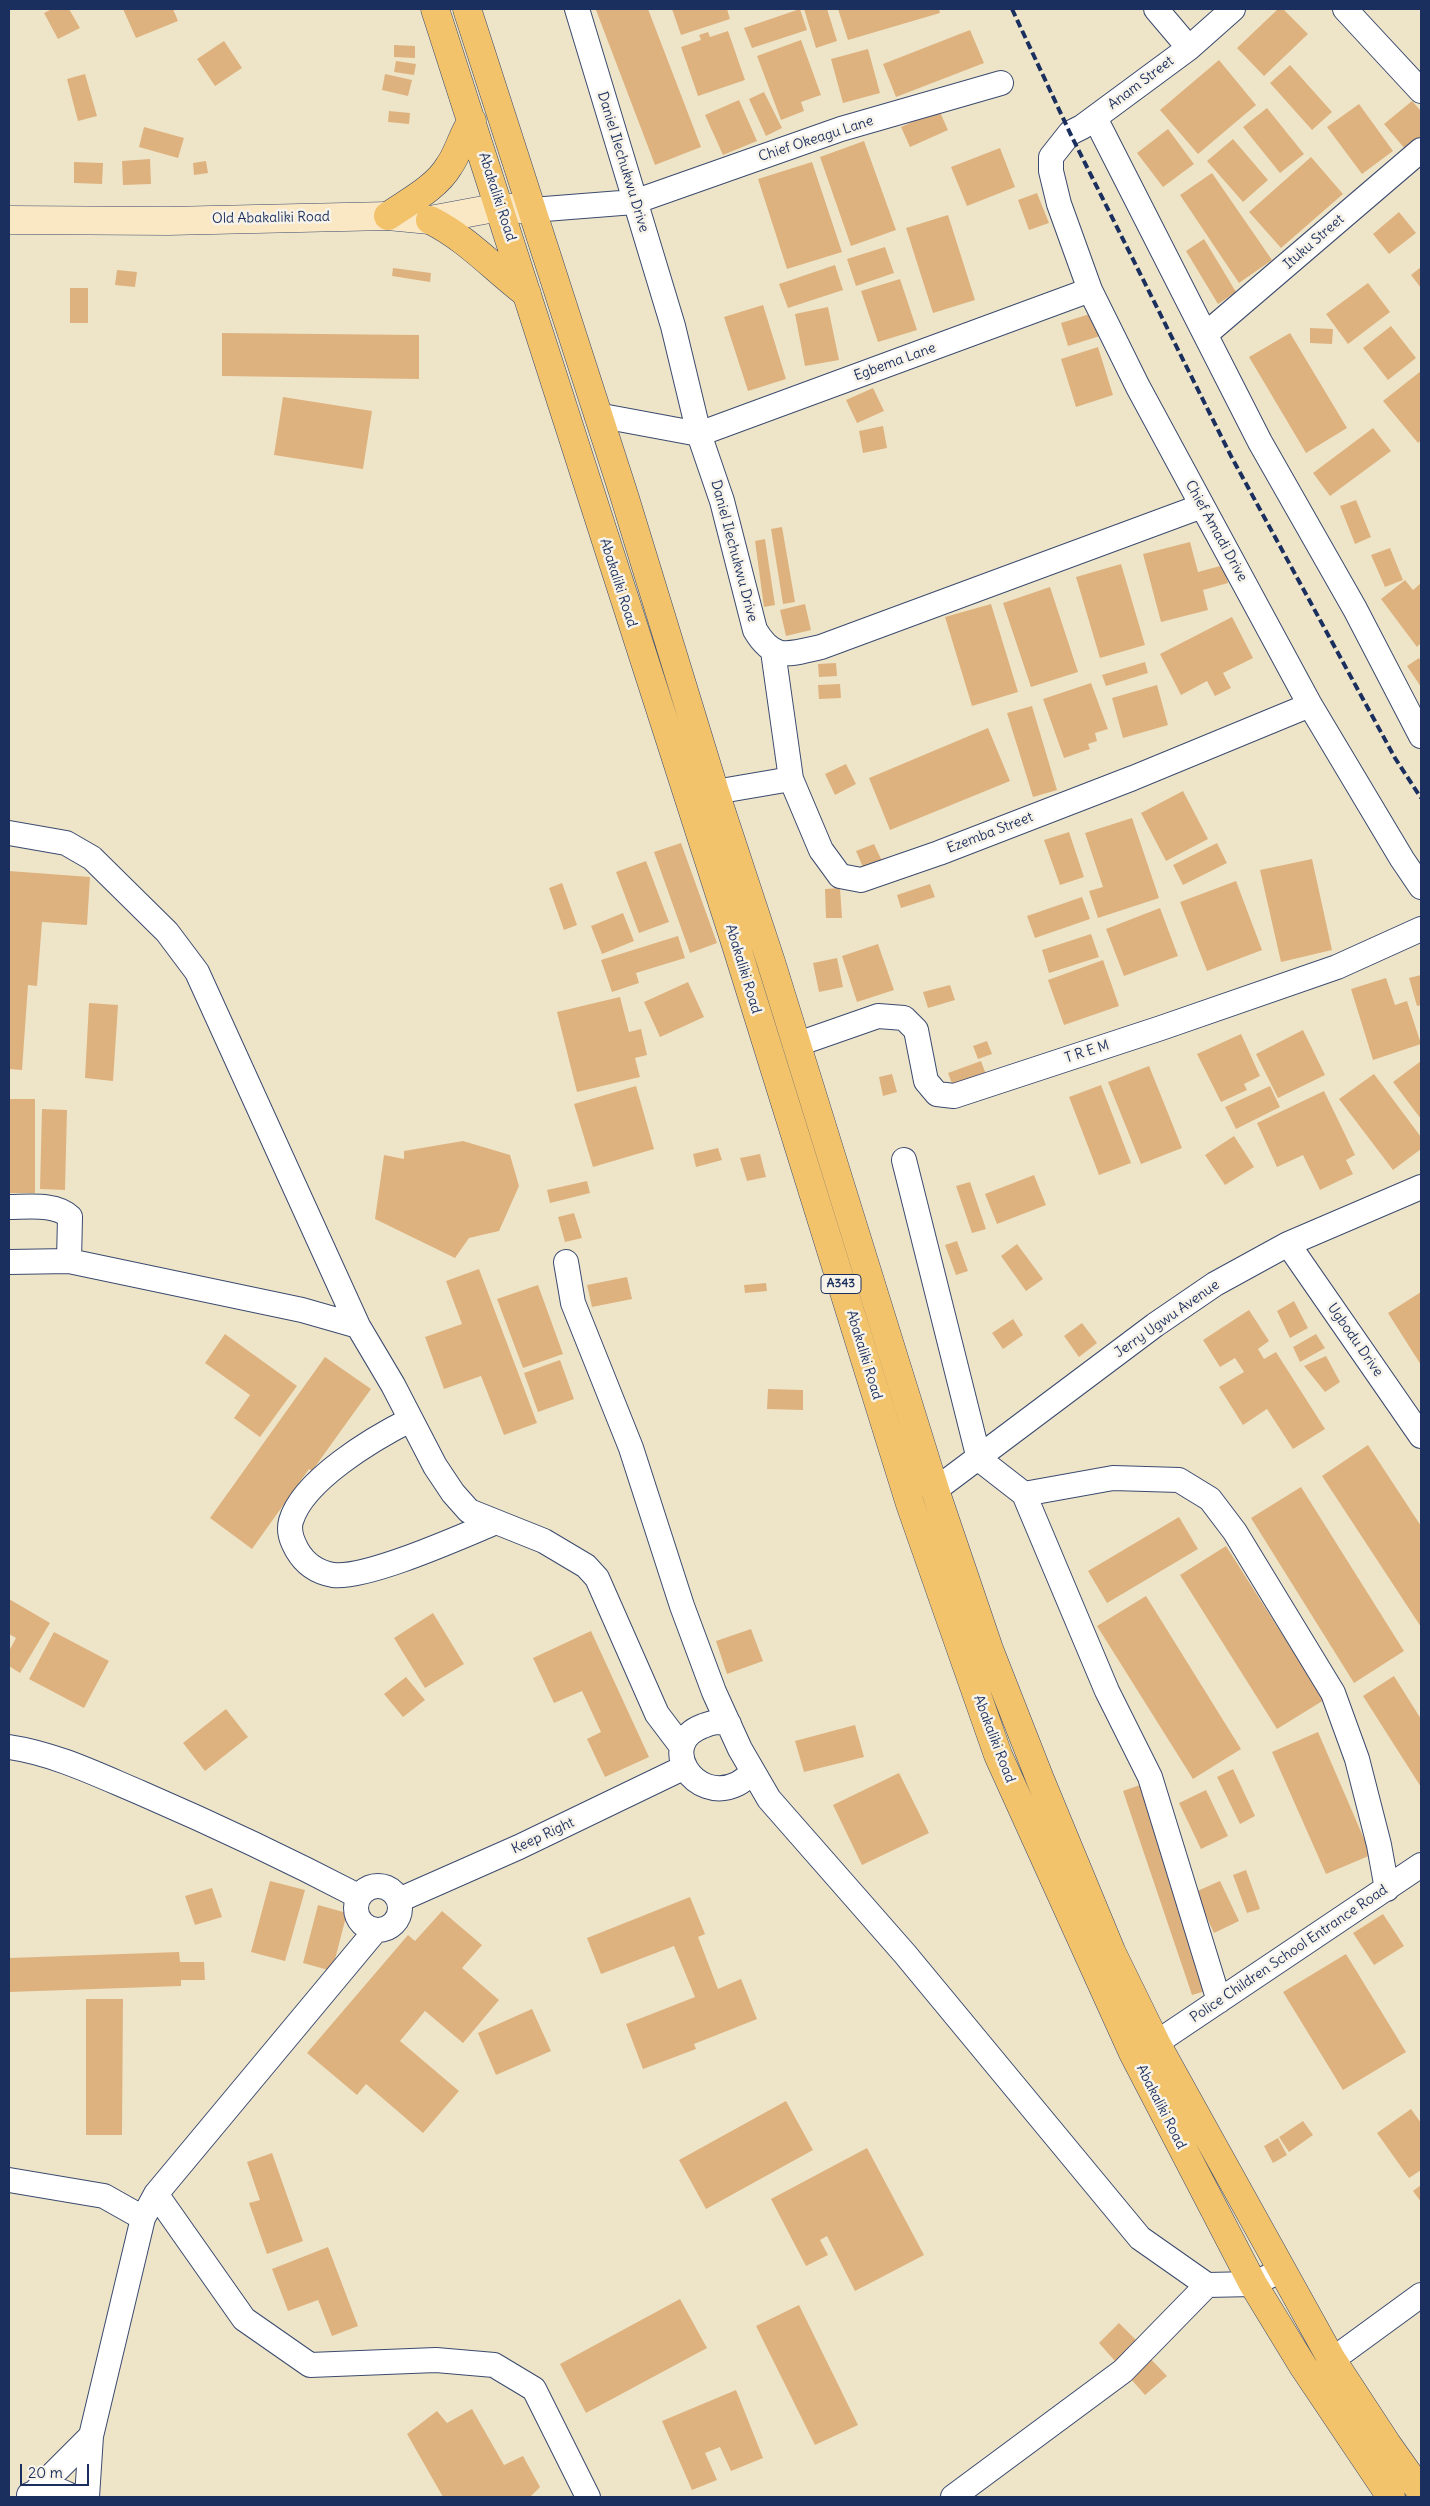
<!DOCTYPE html>
<html>
<head>
<meta charset="utf-8">
<style>
  body { margin:0 }
  #map { position:relative; width:1430px; height:2506px; overflow:hidden; background:#eee5c9; font-family:Delius,sans-serif }
  canvas { display:block }
  .frame { position:absolute; inset:0; border:10px solid #1b2f5e; pointer-events:none }
  .scale { position:absolute; left:20px; top:2464px; width:69px; height:22px; box-sizing:border-box; border:2px solid #1b2f5e; border-top:0; padding-left:6px; font-size:15px; line-height:18px; white-space:nowrap; color:#1b2f5e; -webkit-text-stroke:4px #f7f3e8; paint-order:stroke }
</style>
</head>
<body>
<div id="map">
<canvas width="1430" height="2506"></canvas>
<div class="frame"></div>
<div class="scale">20 m</div>
</div>
<script>
const ctx = document.querySelector('canvas').getContext('2d');
ctx.lineJoin = 'round';
function fill(path, color) {
  ctx.fillStyle = color;
  ctx.fill(path, 'evenodd');
}
function strokePath(path, color, width, dash) {
  ctx.strokeStyle = color;
  ctx.lineWidth = width;
  ctx.lineCap = dash ? 'butt' : 'round';
  ctx.setLineDash(dash || []);
  ctx.stroke(path);
}
function write(font, color, halo, rows, align = 'center') {
  ctx.font = font + ' Delius,sans-serif';
  ctx.lineWidth = 5;
  ctx.setLineDash([]);
  ctx.textBaseline = 'middle';
  ctx.strokeStyle = halo;
  ctx.fillStyle = color;
  for (const [text, x, y, turn = 0] of rows) {
    ctx.save();
    ctx.translate(x, y);
    ctx.rotate((+turn || 0) * Math.PI / 180);
    ctx.textAlign = isNaN(turn) ? turn : align;
    if (halo) ctx.strokeText(text, 0, 0);
    ctx.fillText(text, 0, 0);
    ctx.restore();
  }
}
fill(new Path2D(`
  M52,9H69L80,28L58,39L44,13Z
  M123,9H173L178,21L136,38Z
  M601,9H648L701,147L655,165L596,10Z
  M672,9H727L730,19L681,35Z
  M800,9L807,30L752,48L744,28Z
  M804,9H827L837,41L816,48Z
  M838,9H939L940,13L848,40Z
  M1278,9H1283L1308,34L1264,76L1237,48Z
  M970,30L984,63L896,97L883,64Z
  M728,31L745,80L698,96L681,47L701,40L699,35L708,32L710,37Z
  M801,40L821,95L801,102L804,111L781,120L757,56Z
  M224,41L242,68L215,86L197,59Z
  M394,45L415,46V58L394,57Z
  M868,49L880,93L843,103L831,59Z
  M1219,60L1256,105L1198,154L1160,110Z
  M396,61L416,64L414,75L394,72Z
  M1290,65L1332,112L1312,130L1270,83Z
  M85,74L97,116L78,121L67,79Z
  M385,74L412,80L408,96L382,90Z
  M764,92L782,128L766,136L749,99Z
  M739,100L757,141L723,155L705,115Z
  M1412,101L1421,111V136L1405,149L1384,124Z
  M1359,104L1393,151L1362,174L1327,127Z
  M1267,108L1304,154L1280,173L1243,127Z
  M939,110L948,130L910,147L901,127Z
  M389,111L410,113L409,124L388,122Z
  M144,127L184,138L178,158L139,147Z
  M1168,129L1194,164L1163,187L1137,153Z
  M1233,139L1268,180L1243,202L1207,161Z
  M864,141L896,230L851,246L820,157Z
  M1000,148L1015,187L967,206L951,167Z
  M1311,157L1343,194L1281,248L1249,212Z
  M150,159L151,184L123,185L122,161Z
  M206,161L208,173L194,175L193,163Z
  M74,162L103,163L102,184L74,183Z
  M812,162L842,252L787,269L758,179Z
  M1212,173L1272,260L1239,283L1180,195Z
  M1037,193L1049,223L1029,230L1018,200Z
  M1399,212L1416,233L1389,254L1373,234Z
  M948,215L975,300L933,313L906,228Z
  M1204,239L1236,292L1218,304L1186,251Z
  M885,247L894,273L856,286L847,259Z
  M835,265L843,290L788,308L779,284Z
  M1421,267V288L1411,275Z
  M393,268L431,273L430,282L392,276Z
  M117,270L137,272L135,287L115,285Z
  M900,279L917,330L878,342L861,291Z
  M1368,283L1390,312L1348,344L1326,314Z
  M70,288H88V323H70Z
  M763,305L786,379L748,391L724,317Z
  M828,307L839,360L805,366L795,314Z
  M1093,313L1100,336L1068,346L1061,323Z
  M1391,326L1416,358L1388,380L1363,348Z
  M1310,328L1333,329L1332,344L1310,343Z
  M222,333L419,335V379L222,376Z
  M1290,333L1347,428L1306,453L1249,357Z
  M1098,347L1113,395L1076,407L1061,359Z
  M1421,371V440L1418,443L1383,401Z
  M873,388L884,411L857,423L846,400Z
  M283,397L372,411L363,469L274,455Z
  M883,426L887,448L863,453L859,431Z
  M1373,428L1391,451L1330,496L1313,473Z
  M1356,500L1371,537L1355,544L1340,506Z
  M782,527L795,602L783,604L771,529Z
  M765,539L775,605L764,607L755,541Z
  M1190,542L1198,572L1224,565L1228,583L1203,590L1208,610L1161,622L1143,554Z
  M1390,548L1403,580L1385,587L1371,555Z
  M1121,564L1145,645L1100,658L1076,577Z
  M1405,580L1413,590L1421,583V643L1417,647L1381,599Z
  M1050,587L1078,672L1031,687L1003,603Z
  M805,604L811,630L786,636L780,610Z
  M991,604L1018,692L972,706L945,617Z
  M1232,617L1253,658L1223,673L1231,688L1215,696L1207,681L1181,695L1160,654Z
  M1419,658L1421,662V687L1407,666Z
  M1145,662L1148,673L1106,686L1102,675Z
  M836,663L837,676L819,677L818,664Z
  M1091,683L1108,729L1095,733L1097,741L1088,744L1090,749L1064,758L1043,699Z
  M840,684L841,698L819,699L818,685Z
  M1157,685L1168,725L1123,738L1112,698Z
  M1032,706L1057,790L1033,797L1007,713Z
  M988,728L1010,781L890,830L869,778Z
  M846,764L856,784L835,795L825,774Z
  M1183,791L1208,839L1166,861L1141,813Z
  M1132,818L1159,898L1098,918L1089,891L1103,887L1085,833Z
  M1069,832L1084,877L1060,885L1044,840Z
  M681,843L717,943L690,953L654,852Z
  M1217,843L1227,863L1183,885L1173,865Z
  M874,844L884,865L865,872L856,851Z
  M1312,859L1332,950L1281,962L1260,870Z
  M646,861L669,922L639,933L616,872Z
  M9,871L90,877L87,925L42,922L37,986L28,985L22,1070L9,1069Z
  M1236,881L1262,950L1207,971L1180,902Z
  M562,883L577,925L564,930L549,888Z
  M930,884L935,897L901,908L897,895Z
  M840,888L842,918H826L825,889Z
  M1082,897L1090,919L1035,938L1027,916Z
  M1160,908L1178,956L1124,976L1106,929Z
  M623,913L634,941L602,954L591,926Z
  M1091,934L1099,957L1049,973L1042,950Z
  M678,936L685,958L636,973L639,983L612,992L601,960Z
  M878,944L894,990L857,1002L842,956Z
  M837,958L843,987L819,992L813,963Z
  M1103,960L1119,1006L1064,1025L1048,980Z
  M1421,975V1005L1417,1006L1409,978Z
  M1386,978L1395,1005L1407,1001L1421,1044L1373,1060L1351,989Z
  M688,982L704,1017L660,1037L644,1002Z
  M950,985L955,1000L928,1008L923,992Z
  M620,997L629,1032L641,1029L647,1055L635,1058L640,1077L577,1092L557,1012Z
  M89,1003L118,1005L113,1081L85,1078Z
  M1303,1030L1325,1075L1278,1098L1256,1054Z
  M1241,1034L1260,1076L1244,1084L1247,1090L1221,1102L1197,1054Z
  M987,1041L992,1054L978,1059L973,1046Z
  M981,1061L987,1077L954,1089L948,1073Z
  M1421,1061V1119L1393,1082Z
  M1149,1066L1182,1148L1141,1164L1108,1082Z
  M892,1074L897,1092L883,1096L879,1077Z
  M1374,1074L1421,1137V1149L1393,1170L1339,1099Z
  M1101,1085L1131,1163L1099,1175L1069,1097Z
  M636,1086L654,1149L593,1167L574,1104Z
  M1270,1086L1280,1107L1236,1129L1225,1107Z
  M1324,1091L1355,1155L1346,1160L1353,1174L1320,1190L1303,1155L1277,1167L1257,1123Z
  M9,1099H35V1193H9Z
  M42,1109L67,1110L65,1190L40,1189Z
  M1234,1136L1254,1167L1225,1185L1205,1155Z
  M463,1141L510,1155L519,1186L499,1231L469,1238L455,1258L375,1219L384,1155L404,1159V1151Z
  M718,1148L722,1160L696,1167L693,1154Z
  M760,1154L766,1177L747,1181L740,1158Z
  M1034,1175L1046,1205L997,1224L985,1194Z
  M587,1181L590,1193L550,1203L547,1190Z
  M970,1182L986,1229L972,1233L956,1186Z
  M574,1213L582,1238L565,1242L558,1217Z
  M957,1241L968,1271L956,1275L945,1245Z
  M1017,1244L1043,1279L1026,1291L1001,1256Z
  M479,1269L537,1423L504,1435L481,1376L444,1389L425,1337L462,1324L446,1281Z
  M627,1277L632,1299L592,1307L587,1285Z
  M766,1283L767,1291L745,1293L744,1285Z
  M538,1285L563,1354L523,1368L497,1299Z
  M1421,1292V1365L1388,1313Z
  M1294,1301L1308,1328L1290,1338L1277,1311Z
  M1249,1310L1269,1341L1258,1349L1264,1359L1276,1352L1325,1429L1293,1449L1267,1409L1243,1425L1219,1387L1244,1372L1235,1358L1220,1367L1203,1340Z
  M1013,1319L1023,1335L1003,1349L992,1333Z
  M1082,1323L1097,1343L1079,1357L1064,1336Z
  M225,1334L297,1386L260,1437L234,1418L250,1395L205,1363Z
  M1316,1334L1325,1348L1300,1362L1293,1347Z
  M1326,1356L1340,1382L1325,1392L1304,1366Z
  M325,1357L371,1389L312,1471L309,1469L252,1549L210,1518Z
  M560,1360L574,1399L538,1412L524,1373Z
  M768,1389L803,1390V1410L767,1409Z
  M1368,1445L1421,1526V1627L1322,1476Z
  M1301,1487L1404,1651L1354,1683L1251,1518Z
  M1179,1517L1198,1549L1107,1603L1088,1571Z
  M1226,1546L1324,1700L1277,1729L1180,1575Z
  M1146,1596L1241,1749L1193,1779L1097,1626Z
  M9,1599L50,1623L20,1673L9,1666V1651L16,1638L9,1634Z
  M433,1613L464,1664L425,1688L394,1638Z
  M751,1629L763,1661L727,1674L716,1641Z
  M591,1631L649,1757L605,1777L587,1739L601,1732L582,1691L554,1703L533,1658Z
  M54,1632L109,1661L84,1708L29,1679Z
  M1394,1676L1421,1719V1787L1363,1696Z
  M406,1677L425,1700L403,1717L384,1694Z
  M226,1709L248,1737L205,1771L183,1743Z
  M855,1725L864,1757L804,1772L795,1741Z
  M1318,1732L1371,1855L1326,1874L1272,1752Z
  M1233,1769L1255,1816L1240,1824L1217,1777Z
  M899,1773L929,1833L862,1865L833,1805Z
  M1140,1785L1209,1990L1192,1995L1123,1791Z
  M1206,1790L1228,1836L1201,1849L1179,1803Z
  M1246,1870L1260,1909L1247,1913L1233,1875Z
  M270,1881L305,1890L285,1961L251,1952Z
  M1220,1881L1239,1921L1214,1933L1195,1892Z
  M212,1888L222,1917L195,1925L185,1896Z
  M690,1897L705,1934L698,1937L718,1989L741,1979L757,2019L694,2044L696,2049L643,2069L626,2024L695,1997L674,1946L601,1974L587,1938Z
  M318,1905L347,1913L332,1971L303,1963Z
  M442,1911L482,1945L462,1968L499,2000L463,2043L425,2011L400,2041L459,2091L423,2133L366,2084L357,2095L307,2053L408,1935L415,1941Z
  M1383,1914L1404,1946L1374,1965L1353,1933Z
  M179,1952L180,1962H204L205,1980H181V1986L9,1992V1958Z
  M1346,1954L1406,2052L1343,2090L1283,1992Z
  M86,1999H123L122,2135H86Z
  M532,2009L551,2051L496,2075L478,2033Z
  M786,2101L813,2150L706,2209L679,2160Z
  M1411,2109L1421,2123V2170L1409,2178L1377,2133Z
  M1303,2121L1313,2135L1289,2152L1279,2137Z
  M1278,2138L1287,2155L1273,2163L1264,2146Z
  M867,2148L924,2255L855,2291L827,2236L820,2240L828,2255L806,2266L771,2199Z
  M272,2153L303,2241L267,2254L249,2203L260,2200L247,2162Z
  M1421,2185V2202L1413,2191Z
  M328,2247L358,2326L332,2336L318,2300L288,2311L272,2269Z
  M680,2299L707,2348L586,2413L560,2364Z
  M799,2305L858,2425L815,2445L756,2326Z
  M1119,2323L1136,2340L1142,2335L1145,2353L1167,2376L1145,2395L1099,2343Z
  M736,2390L763,2458L731,2471L720,2447L705,2453L717,2480L692,2490L662,2421Z
  M472,2409L504,2465L523,2456L540,2487L530,2497H443L407,2434L437,2411L447,2423Z`), '#deb27f');
const street = new Path2D(`
  M577,9L673,326L699,434L722,501L755,630C774,662 789,654 821,647L1202,506
  M1156,9L1189,48
  M1233,9L1189,48L1082,127L1070,133L1051,157V171L1059,204L1090,290L1138,387L1310,705L1402,859L1421,887
  M1345,9L1421,91
  M1095,118L1260,442L1355,609L1421,736
  M532,210L634,202L841,129L1001,83
  M1206,334L1421,150
  M597,415L699,434L1090,290
  M773,651L791,779
  M715,792L791,779L821,850L840,876L861,880L939,853L1133,778L1310,705
  M9,833L66,843L92,858L167,932L197,972L358,1326
  M795,1045L878,1016L904,1018L916,1030L926,1081L937,1094L954,1096L1161,1028L1337,967L1421,929
  M904,1160L979,1459L1024,1494L1107,1691L1150,1777L1219,2001
  M9,1207C28,1207 56,1203 70,1217L69,1261L302,1310L358,1326L393,1385L435,1466L453,1493L469,1511L544,1541L586,1566L597,1578L657,1714L682,1747
  M1288,1244L1421,1436
  M9,1262L69,1261
  M566,1262L573,1303L631,1448L682,1606L714,1692L740,1749L769,1799L905,1954L1140,2238L1207,2285L1253,2284L1282,2270
  M410,1420C374,1438 303,1480 291,1521C288,1532 292,1541 297,1550C305,1564 316,1572 333,1575C367,1579 460,1537 494,1523
  M935,1490L1155,1325L1215,1284L1288,1244L1421,1187
  M1024,1494L1113,1478L1179,1480L1210,1499L1235,1532L1333,1693L1357,1759L1379,1845L1387,1889
  M729,1724C719,1721 713,1722 703,1726C656,1743 694,1805 737,1784C743,1781 748,1776 753,1772
  M9,1747C56,1754 98,1775 141,1793C215,1825 287,1859 358,1896
  M356 1908a22 22 0 1 1 44 0a22 22 0 1 1-44 0Z
  M399,1900L519,1847L685,1767
  M1156,2043L1421,1865
  M9,2180L104,2196L143,2218
  M156,2194L244,2319L310,2365L436,2360L494,2365L534,2389L588,2497
  M1332,2360L1421,2295
  M34,2493L91,2436
  M29,2495C43,2488 59,2487 72,2497
  M87,2497L91,2436L143,2218L156,2194L375,1931
  M953,2497L1123,2371L1207,2285`);
const secondary = new Path2D(`
  M9,220L168,221L388,216L430,220L500,207L532,210`);
const highway = new Path2D(`
  M435,9L736,945L910,1504L998,1755L1133,2053L1253,2284L1303,2366L1391,2497
  M467,9L624,495L715,792L771,962L935,1490L989,1649L1040,1779L1112,1953L1156,2043L1332,2360L1387,2444L1421,2492
  M388,216C408,202 436,188 449,166C459,152 462,135 472,121
  M430,220C468,239 494,269 527,294`);
strokePath(street, '#3b4a6e', 26);
strokePath(secondary, '#3b4a6e', 29);
strokePath(highway, '#3b4a6e', 29);
strokePath(street, '#fff', 24);
strokePath(secondary, '#fae7c3', 28);
strokePath(highway, '#f2c36a', 28);
strokePath(new Path2D(`
  M1012,9L1070,133L1231,456L1395,758L1421,798`), '#1b2f5e', 4, [8, 4]);
for (const [x, y, w] of [
  [841,1284,40]
]) {
  const box = new Path2D();
  box.roundRect(x - w / 2, y - 9.5, w, 19, 4);
  ctx.fillStyle = '#f7f3e8';
  ctx.fill(box);
  strokePath(box, '#1b2f5e', 1);
}
write('bold 12px', '#1b2f5e', null, [
  ["A343",841,1284]
]);
write('14px', '#1b2f5e', '#f7f3e8', [
  ["Anam Street",1141,83,-37],
  ["Chief Okeagu Lane",816,139,-18],
  ["Daniel Ilechukwu Drive",623,162,73],
  ["Abakaliki Road",497,197,72],
  ["Old Abakaliki Road",271,218,-1],
  ["Ituku Street",1314,242,-41],
  ["Egbema Lane",895,362,-20],
  ["Chief Amadi Drive",1216,531,61],
  ["Daniel Ilechukwu Drive",734,551,75],
  ["Abakaliki Road",618,583,72],
  ["Ezemba Street",990,833,-21],
  ["Abakaliki Road",743,969,73],
  ["T R E M",1087,1052,-18],
  ["Jerry Ugwu Avenue",1167,1319,-35],
  ["Ugbodu Drive",1355,1340,55],
  ["Abakaliki Road",864,1355,73],
  ["Abakaliki Road",994,1739,69],
  ["Keep Right",543,1836,-25],
  ["Police Children School Entrance Road",1289,1954,-34],
  ["Abakaliki Road",1161,2107,63]
]);
</script>
</body>
</html>
